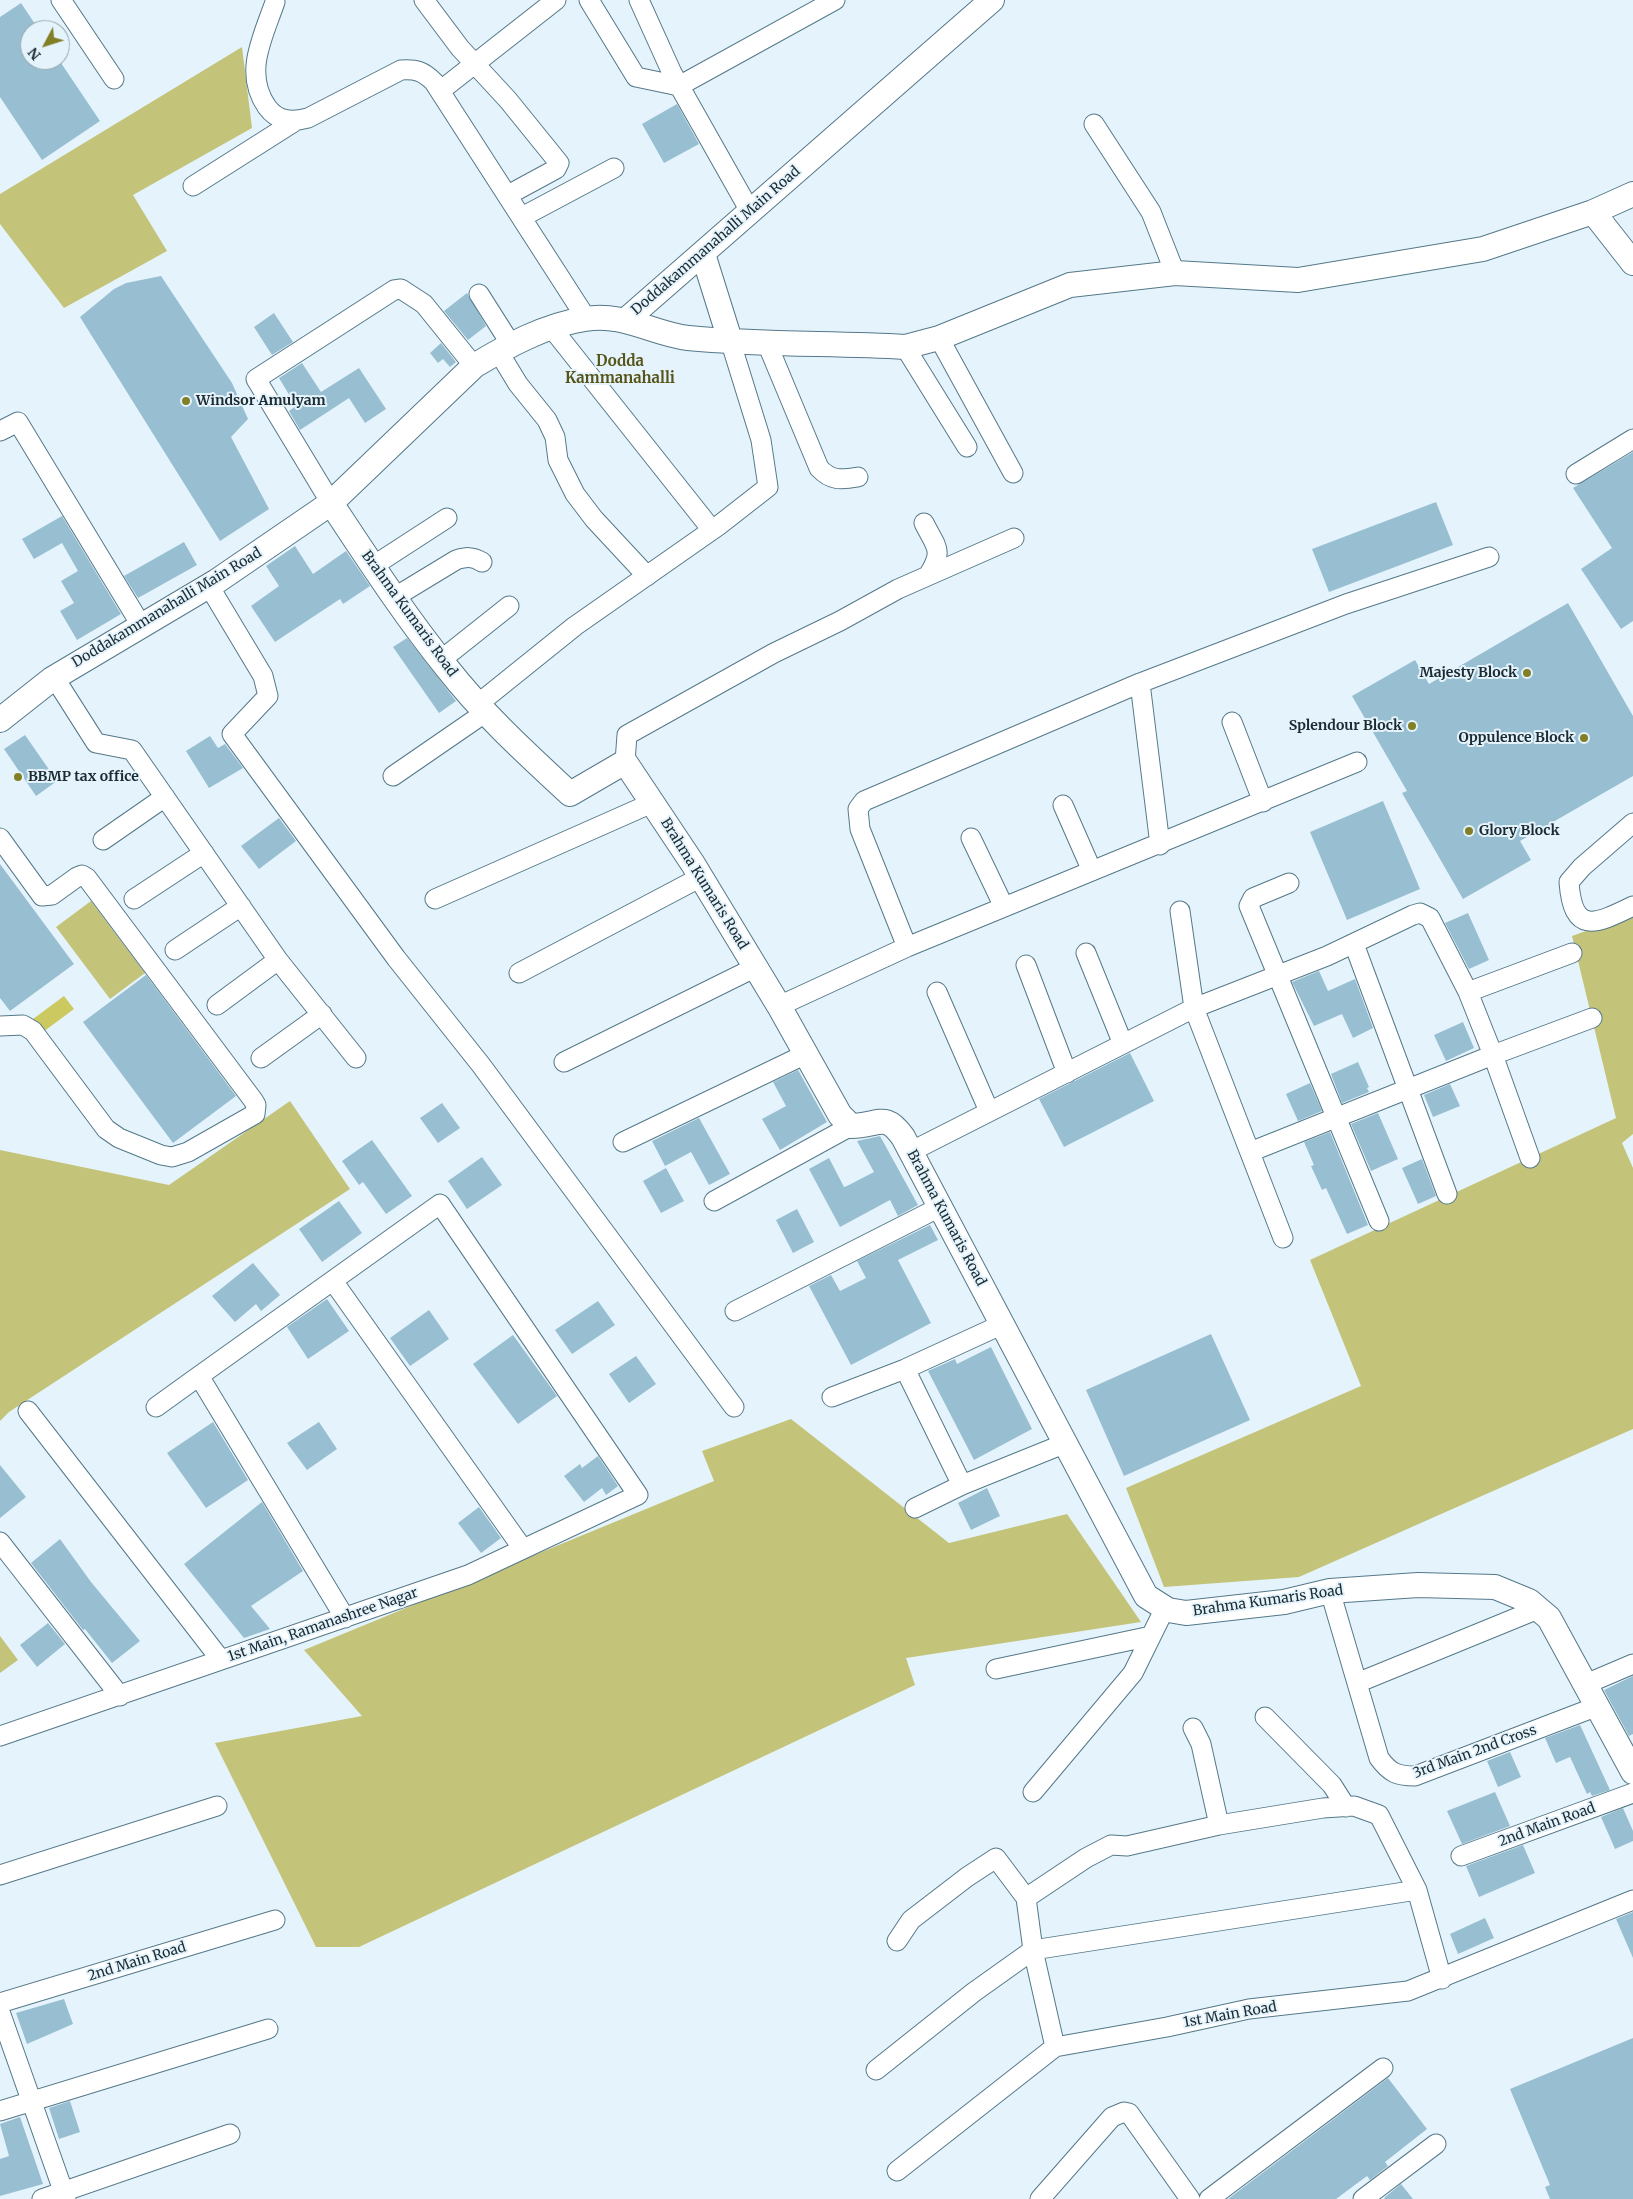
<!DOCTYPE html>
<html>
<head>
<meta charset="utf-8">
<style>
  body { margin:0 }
  #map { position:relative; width:1633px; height:2199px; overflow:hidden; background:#e5f4fc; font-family:Merriweather,serif }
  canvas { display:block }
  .north { position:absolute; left:20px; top:20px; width:50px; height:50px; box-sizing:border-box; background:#e5f4fc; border:1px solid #95a4ab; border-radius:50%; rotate:230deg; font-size:14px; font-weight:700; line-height:20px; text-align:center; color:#1c2b32 }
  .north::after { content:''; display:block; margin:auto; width:18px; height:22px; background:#827f27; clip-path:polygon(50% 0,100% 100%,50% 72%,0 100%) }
</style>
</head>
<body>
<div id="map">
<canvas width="1633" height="2199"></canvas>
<div class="north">N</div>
</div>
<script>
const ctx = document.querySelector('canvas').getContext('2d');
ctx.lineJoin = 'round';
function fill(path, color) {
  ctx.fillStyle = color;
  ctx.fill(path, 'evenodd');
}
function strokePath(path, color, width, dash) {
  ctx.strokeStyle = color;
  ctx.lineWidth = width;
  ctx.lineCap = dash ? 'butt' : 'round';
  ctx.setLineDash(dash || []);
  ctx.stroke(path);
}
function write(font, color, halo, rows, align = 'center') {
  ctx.font = font + ' Merriweather,serif';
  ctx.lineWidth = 4;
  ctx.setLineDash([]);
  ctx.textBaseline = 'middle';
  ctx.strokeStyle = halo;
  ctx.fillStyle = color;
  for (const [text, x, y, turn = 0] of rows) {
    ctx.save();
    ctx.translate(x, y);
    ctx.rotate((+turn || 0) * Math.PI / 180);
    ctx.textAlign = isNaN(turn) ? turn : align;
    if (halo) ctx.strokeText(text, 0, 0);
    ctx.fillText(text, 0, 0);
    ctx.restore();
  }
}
fill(new Path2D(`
  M242,47L252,128L133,195L167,251L64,308L0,224V194Z
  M91,901L145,973L110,999L56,927Z
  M1633,914V1134L1622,1143L1633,1168V1429L1299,1577L1164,1587L1126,1488L1361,1386L1310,1260L1616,1118L1572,936Z
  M290,1101L350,1189L9,1412L0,1421V1150L169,1185Z
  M791,1419L949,1543L1067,1514L1141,1622L906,1658L915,1685L359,1947H316L215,1743L362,1716L304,1650L714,1481L702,1451Z
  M0,1636L18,1660L0,1673Z`), '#c4c37a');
fill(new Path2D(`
  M64,996L74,1009L39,1035L29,1022Z`), '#ccc961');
fill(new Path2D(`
  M21,3L39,30H30V60H59L100,121L42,160L0,97V17Z
  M677,104L699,144L664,163L642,124Z
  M161,276L232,383L248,419L231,437L269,509L220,541L80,317L114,289L126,283Z
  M467,293L486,326L468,340L444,311Z
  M274,313L293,342L272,355L254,327Z
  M441,343L456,362L450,367L443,359L438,363L430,353Z
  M302,363L321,392L359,368L386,409L365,423L349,398L300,430L289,411L296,406L279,378Z
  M1633,452V621L1621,629L1581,569L1612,548L1573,488Z
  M1436,502L1453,545L1329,592L1312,549Z
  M62,516L121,614L77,640L60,611L74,603L61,581L78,571L62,543L34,559L22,539Z
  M184,542L197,565L138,598L124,576Z
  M295,546L313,574L346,551L370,586L343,604L340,599L275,642L251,606L279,586L266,566Z
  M1568,603L1633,716V776L1520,841L1531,860L1463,899L1402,793L1407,791L1352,696L1415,660L1429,684Z
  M407,638L456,701L439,713L393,647Z
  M25,735L57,781L36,796L4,749Z
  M210,736L218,748L225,744L243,768L209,788L186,751Z
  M1383,801L1420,889L1347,920L1310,832Z
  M279,818L296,841L259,869L241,846Z
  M0,864L74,964L10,1011L0,998Z
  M1468,913L1489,960L1469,969L1445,923Z
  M1319,971L1328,991L1355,979L1373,1028L1353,1038L1342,1014L1314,1026L1292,982Z
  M146,975L236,1096L173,1143L83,1022Z
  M1463,1022L1474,1048L1446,1061L1434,1035Z
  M1130,1053L1154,1101L1064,1147L1039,1099Z
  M1358,1062L1369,1087L1367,1088L1369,1092L1342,1103L1331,1074Z
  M798,1070L827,1122L780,1150L762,1119L786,1106L773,1082Z
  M1310,1083L1322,1111L1298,1121L1286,1094Z
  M1450,1084L1460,1106L1433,1117L1424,1095Z
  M442,1103L460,1128L438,1143L420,1118Z
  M1378,1113L1398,1159L1371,1171L1351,1124Z
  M699,1118L730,1174L709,1185L691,1152L665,1166L652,1141Z
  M1330,1132L1368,1225L1347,1234L1326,1188L1322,1190L1311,1166L1314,1165L1304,1142Z
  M880,1136L918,1205L898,1216L890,1200L840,1227L809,1169L829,1158L844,1187L847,1186L874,1172L857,1141Z
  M372,1140L412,1196L386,1214L363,1182L359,1185L342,1161Z
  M482,1157L502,1185L467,1209L448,1181Z
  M1422,1159L1436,1196L1418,1204L1402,1168Z
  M666,1168L684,1201L661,1213L643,1181Z
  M339,1201L362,1233L322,1262L299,1229Z
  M797,1209L814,1242L793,1253L776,1220Z
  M930,1225L938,1240L898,1260L931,1323L851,1365L809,1286L831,1275L840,1291L866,1278L857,1261Z
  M253,1263L280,1295L261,1311L256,1304L235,1322L212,1296Z
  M327,1299L349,1331L308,1359L287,1327Z
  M598,1301L615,1325L572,1354L555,1330Z
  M429,1310L449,1339L410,1366L390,1338Z
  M1211,1334L1250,1420L1124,1476L1086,1390Z
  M513,1335L557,1396L518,1424L473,1364Z
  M991,1347L1032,1429L974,1460L928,1371L955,1359L957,1364Z
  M636,1356L656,1384L629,1403L609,1374Z
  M213,1422L248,1480L206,1508L167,1453Z
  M319,1422L337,1449L307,1470L287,1443Z
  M598,1456L618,1486L606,1495L602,1488L584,1502L564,1476L580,1464L582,1468Z
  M0,1465L26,1497L0,1518Z
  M987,1488L1000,1516L971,1530L958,1503Z
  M262,1502L303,1571L251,1606L270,1629L244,1638L184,1564Z
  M479,1507L501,1538L481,1553L458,1523Z
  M60,1539L91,1582L140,1641L112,1663L85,1629L83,1630L31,1563Z
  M48,1623L65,1644L37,1667L20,1645Z
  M1633,1676V1734L1629,1736L1604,1690Z
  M1580,1725L1610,1790L1592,1796L1590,1792L1587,1794L1570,1757L1556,1763L1545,1738Z
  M1510,1752L1521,1777L1498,1787L1487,1761Z
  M1495,1792L1510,1826L1462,1844L1447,1811Z
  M1623,1808L1633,1831V1841L1615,1849L1601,1817Z
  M1523,1845L1535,1873L1479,1897L1466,1866Z
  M1633,1912V1958L1616,1919Z
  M1485,1918L1494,1938L1458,1954L1450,1934Z
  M64,1999L73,2024L27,2044L16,2013Z
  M1633,2038V2199H1550L1545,2187L1550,2185L1510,2089Z
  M1388,2078L1427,2129L1385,2162L1388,2166L1370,2180L1367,2176L1336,2199H1228Z
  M70,2101L80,2132L59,2139L49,2108Z
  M20,2117L43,2184L0,2196V2159L9,2156L0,2124Z
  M1401,2184L1413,2199H1385L1384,2198Z`), '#98bed1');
const minor = new Path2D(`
  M61,0L114,79
  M424,0L460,48L508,100L559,163L556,169L508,195
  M589,0L636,77L679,86L835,0
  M639,0L672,73L750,211
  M275,2C263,37 243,73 267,107C278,122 292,122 308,118L401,70C416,69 423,71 434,82L586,318
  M440,91L556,0
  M1094,124L1151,212L1175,273
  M193,186L294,122
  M522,217L614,168
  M479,294L512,346
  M551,327L712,530
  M939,338L1013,473
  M766,341L819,468C831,481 841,480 858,477
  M905,347L967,447
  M498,351L518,384L547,420L555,437L558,460L575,494L594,519L647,576
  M0,431L18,422L141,625
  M1576,474L1633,439
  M331,503L256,379L394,290L401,289L424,304L474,366
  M924,523C936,547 944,550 929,574
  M373,566L447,518
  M209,586L263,676L268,696L232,734L396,958L481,1065L734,1407
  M395,597L456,560C466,557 472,556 482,562
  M441,660L509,606
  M54,677L96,743L132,750L278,960L356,1058
  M478,704L575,626L718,526L768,487L761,440L730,340
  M1232,722L1263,802
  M625,762L627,735L774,653L840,621L898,589L1014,538
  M393,776L486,712
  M1063,805L1092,871
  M1633,823L1582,867L1569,882C1573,936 1596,924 1633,906
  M0,838L42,896L52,895L77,877L82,875L87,878L253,1100L256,1105L255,1114L188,1152L172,1157L161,1155L119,1138L106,1129L33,1031L23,1025L0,1026
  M971,838L1004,907
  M103,840L165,797
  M1160,845L1140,683L1346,604L1489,557
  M1289,883L1253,898L1249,906L1379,1221
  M134,899L204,853
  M435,899L652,803
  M1180,911L1194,1008L1283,1238
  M1354,944L1447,1194
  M907,947L860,829L858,809L864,801L1140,683
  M175,950L241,906
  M1086,953L1123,1044
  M1026,965L1067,1073
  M519,973L701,877
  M937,992L989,1111
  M1468,992L1572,953
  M217,1005L278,960
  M779,1006L907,947L1357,762
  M261,1058L322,1014
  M564,1062L756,967
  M623,1142L806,1054
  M910,1152L1194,1008L1327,956L1413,915L1420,913L1430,918L1468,992L1493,1055L1250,1152
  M1530,1158L1493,1055L1592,1018
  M714,1201L851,1126
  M333,1281L523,1549
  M735,1311L940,1207
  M905,1369L962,1485L1066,1443
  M832,1397L905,1369L1003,1324
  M156,1407L199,1376
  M28,1411L221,1660
  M915,1508L962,1485
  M0,1542L120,1696
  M1330,1591L1379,1758C1390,1773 1397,1776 1415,1776L1598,1706
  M996,1669L1151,1636
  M1357,1683L1538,1609
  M1586,1684L1633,1664
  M1265,1717L1332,1785L1346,1807
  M1193,1728L1201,1744L1219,1825L1323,1808L1354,1806L1379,1815L1417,1890L1442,1979
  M0,1736L468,1575L638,1495L440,1204L199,1376L345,1618
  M1033,1792L1133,1673L1165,1608
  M1461,1856L1633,1793
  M0,1875L217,1806
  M897,1941L911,1920L967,1877L996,1858L1026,1898
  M0,2003L275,1920
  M0,2012L66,2199
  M1055,2047L1033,1950L1026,1898L1086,1858L1111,1845L1127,1846L1219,1825
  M876,2070L974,1992L1033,1950L1417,1890
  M0,2111L268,2029
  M897,2171L1055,2047L1167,2027L1249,2009L1408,1991L1633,1900
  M42,2199L230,2134
  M1040,2199L1112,2117L1124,2112L1129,2113L1190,2199
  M1209,2199L1383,2068
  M1363,2199L1436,2144`);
const tertiary = new Path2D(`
  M1593,212L1633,263
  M703,254L730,340
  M626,320L992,0
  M331,503C368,559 405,616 447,668C483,714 527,754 570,794L625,762L693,864L779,1006L840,1115L851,1126C879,1126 884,1111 903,1137L1146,1596L1168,1610L1186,1613L1284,1602L1330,1591L1418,1585L1495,1587L1529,1601L1549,1618L1633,1772
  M0,720L52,679L217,581L331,503L474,366C507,346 545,325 585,319C623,312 653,334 688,338C760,345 833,343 905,347L939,338L1070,285L1175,273L1298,280L1483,249L1593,212L1633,194`);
strokePath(minor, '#547889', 21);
strokePath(tertiary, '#547889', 26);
strokePath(minor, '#fff', 19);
strokePath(tertiary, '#fff', 24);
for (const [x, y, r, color] of [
  [186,401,5,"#827f27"],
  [1527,673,5,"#827f27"],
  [1412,726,5,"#827f27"],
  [1584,738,5,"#827f27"],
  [18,777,5,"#827f27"],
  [1469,831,5,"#827f27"]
]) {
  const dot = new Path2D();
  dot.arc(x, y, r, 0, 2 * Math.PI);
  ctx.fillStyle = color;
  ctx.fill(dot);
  strokePath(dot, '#e5f4fc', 2);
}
write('14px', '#1c2b32', '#e5f4fc', [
  ["Doddakammanahalli Main Road",716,241,-41],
  ["Doddakammanahalli Main Road",167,608,-31],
  ["Brahma Kumaris Road",409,614,54],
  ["Brahma Kumaris Road",704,884,58],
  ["Brahma Kumaris Road",946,1218,62],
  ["Brahma Kumaris Road",1268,1601,-8],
  ["1st Main, Ramanashree Nagar",323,1625,-19],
  ["3rd Main 2nd Cross",1475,1752,-20],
  ["2nd Main Road",1547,1825,-20],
  ["2nd Main Road",137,1962,-17],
  ["1st Main Road",1230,2015,-10]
]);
write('bold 14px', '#1c2b32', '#e5f4fc', [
  ["Windsor Amulyam",196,401],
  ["Majesty Block",1517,673,"right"],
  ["Splendour Block",1402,726,"right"],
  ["Oppulence Block",1574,738,"right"],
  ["BBMP tax office",28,777],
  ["Glory Block",1479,831]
], 'left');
write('bold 15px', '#565418', '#e5f4fc', [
  ["Dodda",620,362],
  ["Kammanahalli",620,379]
]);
</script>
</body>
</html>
